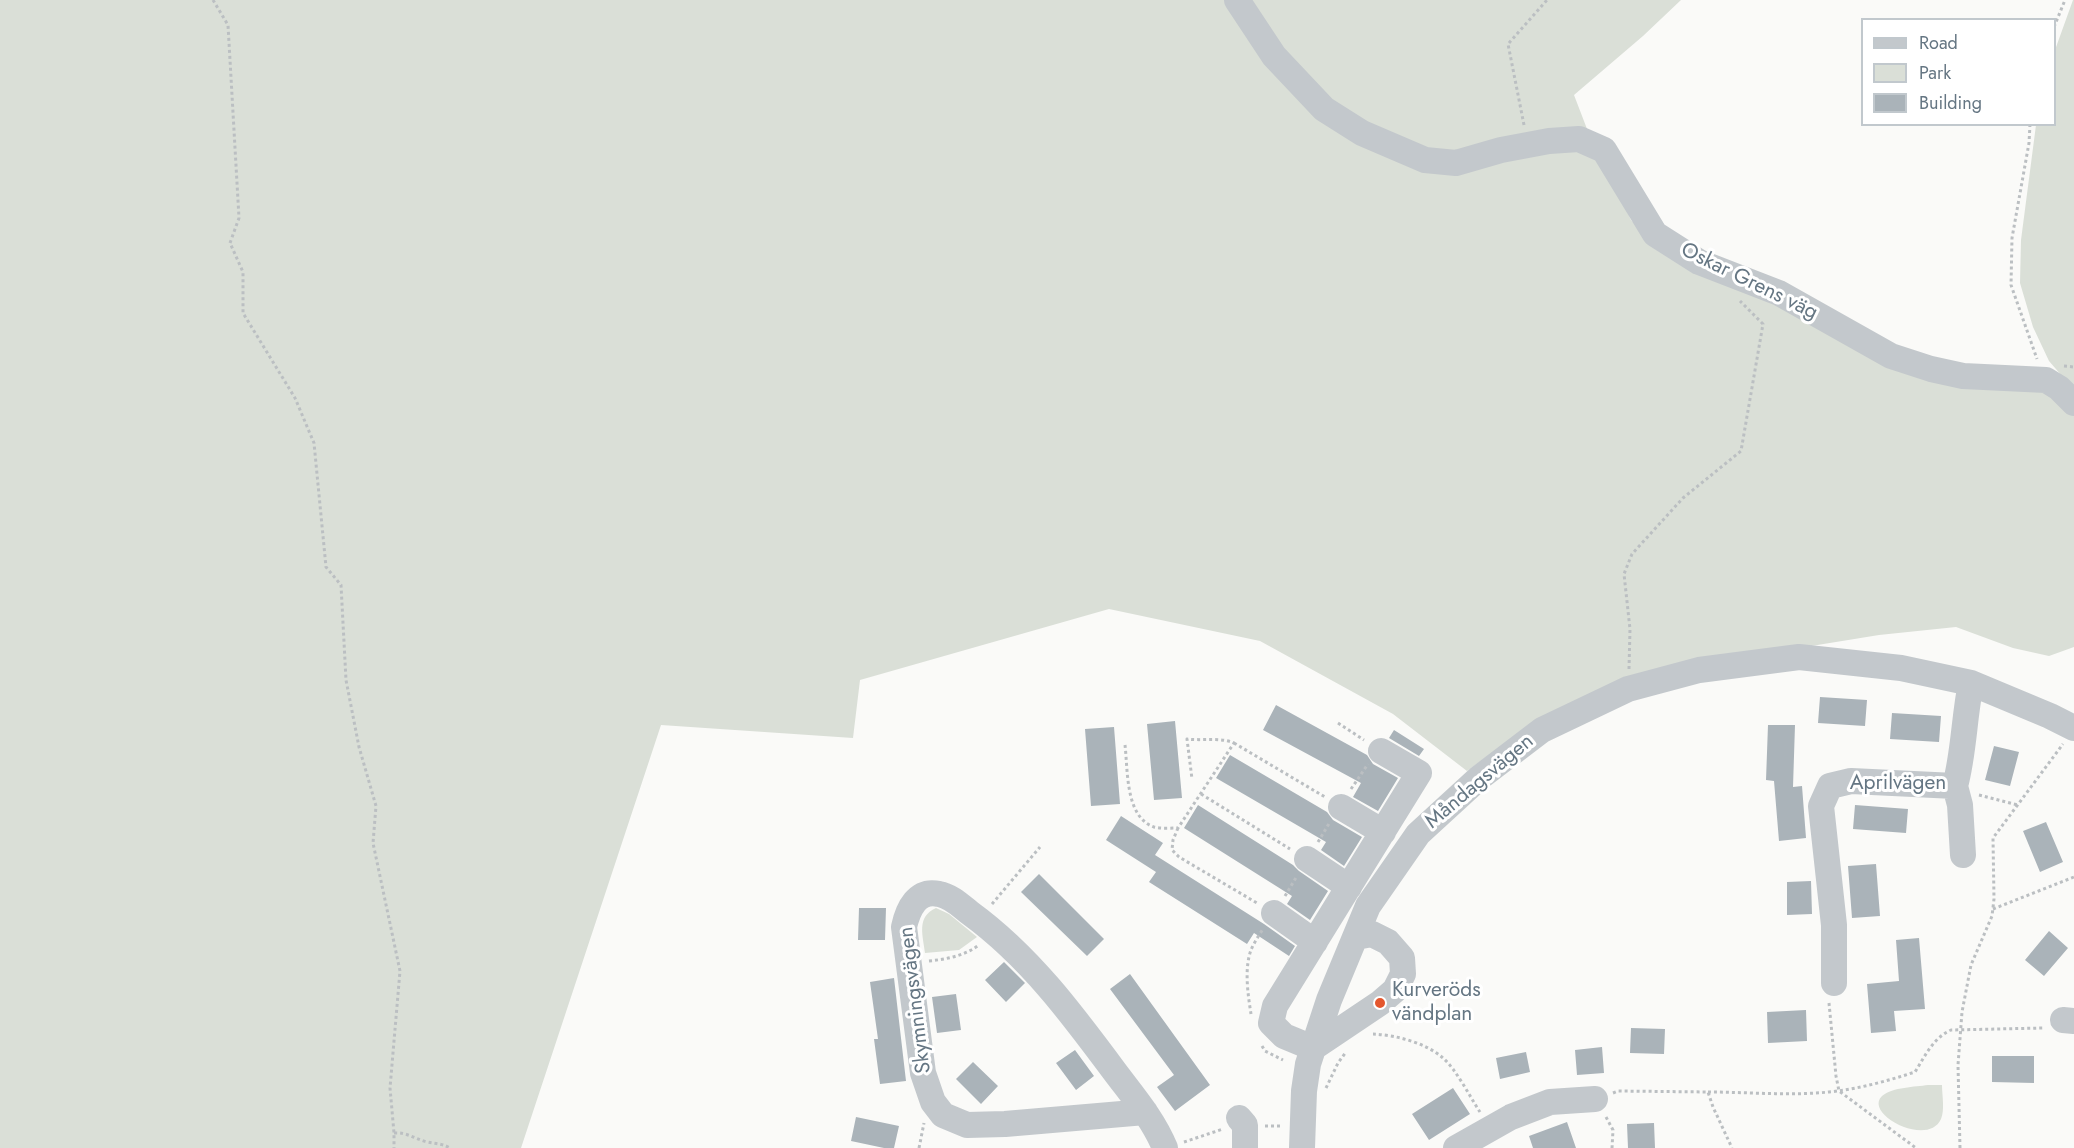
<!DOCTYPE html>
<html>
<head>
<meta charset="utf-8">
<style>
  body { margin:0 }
  #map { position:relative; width:2074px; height:1148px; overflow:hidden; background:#fafaf8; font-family:Jost,sans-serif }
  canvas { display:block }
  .legend { position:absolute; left:1861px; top:18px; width:195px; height:108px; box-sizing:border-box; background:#fff; border:2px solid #c1c8cd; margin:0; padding:8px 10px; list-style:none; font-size:18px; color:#657683 }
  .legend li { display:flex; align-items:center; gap:12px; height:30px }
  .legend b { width:30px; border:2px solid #c1c8cd }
</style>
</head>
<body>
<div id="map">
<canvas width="2074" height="1148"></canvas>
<ul class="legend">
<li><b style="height:8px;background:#c3c8cc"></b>Road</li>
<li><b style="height:16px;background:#dadfd7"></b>Park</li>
<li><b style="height:16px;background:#aab3b9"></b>Building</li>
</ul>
</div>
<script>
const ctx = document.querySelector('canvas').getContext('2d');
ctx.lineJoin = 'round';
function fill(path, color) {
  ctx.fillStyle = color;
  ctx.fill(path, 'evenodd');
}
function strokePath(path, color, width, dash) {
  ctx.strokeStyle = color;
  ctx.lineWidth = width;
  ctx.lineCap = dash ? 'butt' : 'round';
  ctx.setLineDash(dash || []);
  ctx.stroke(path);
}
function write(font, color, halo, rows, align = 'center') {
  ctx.font = font + ' Jost,sans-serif';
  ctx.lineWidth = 6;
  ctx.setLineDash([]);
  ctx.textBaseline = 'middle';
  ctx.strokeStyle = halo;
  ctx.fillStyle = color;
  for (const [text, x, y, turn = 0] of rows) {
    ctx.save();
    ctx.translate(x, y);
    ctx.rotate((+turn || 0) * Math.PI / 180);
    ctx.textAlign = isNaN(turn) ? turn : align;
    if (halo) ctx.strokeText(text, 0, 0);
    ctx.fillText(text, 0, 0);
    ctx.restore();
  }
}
fill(new Path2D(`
  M0,0H1681L1643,36L1574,95L1597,155L1613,182L1631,220L1650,240L1774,302L1901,368L2074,390V647L2049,656L2013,648L1956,627L1879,635L1799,648L1536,721L1467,771L1393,714L1260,641L1109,609L860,680L853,738L661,725L521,1148H0Z
  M2073,0H2074V390L2049,361L2033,327L2020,283L2021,240L2036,125L2054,124L2055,50Z
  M936,908L949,914L977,937L959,950L925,953C923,935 916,917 936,908Z
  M1928,1085H1942C1942,1095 1945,1110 1941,1119C1928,1148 1863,1114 1882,1096C1893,1087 1915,1087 1928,1085Z`), '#dadfd7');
fill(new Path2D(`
  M1820,697L1867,700L1865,726L1818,723Z
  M1276,705L1367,755L1373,764L1398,778L1378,811L1353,797L1361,783L1263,730Z
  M1892,713L1941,716L1939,742L1890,739Z
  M1175,721L1182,798L1154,800L1147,724Z
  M1768,725H1795L1793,787L1802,786L1806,838L1779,841L1774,781L1766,780Z
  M1114,727L1120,804L1091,806L1085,729Z
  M1394,730L1424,749L1419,756L1389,738Z
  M1994,746L2019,752L2010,786L1985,780Z
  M1230,755L1327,812L1333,820L1362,837L1344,866L1321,850L1326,842L1216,778Z
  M1198,805L1293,865L1299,871L1328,891L1310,920L1287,904L1292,896L1184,828Z
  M1855,805L1908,809L1906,833L1853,829Z
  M1121,816L1163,843L1155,855L1264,924L1295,946L1289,956L1254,933L1247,944L1149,882L1156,872L1106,840Z
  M2046,822L2063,862L2040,872L2023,831Z
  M1876,864L1880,916L1852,918L1848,866Z
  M1039,874L1104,939L1087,956L1021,892Z
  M1811,881L1812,914L1787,915V882Z
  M859,908H886L885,940H858Z
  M2049,931L2068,948L2044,976L2025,960Z
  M1919,938L1925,1009L1894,1011L1896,1031L1871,1033L1867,984L1899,981L1896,940Z
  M1004,962L1025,983L1006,1002L985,980Z
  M1130,974L1210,1085L1175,1111L1157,1087L1174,1075L1110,989Z
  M894,978L906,1081L880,1084L874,1039H878L870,982Z
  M956,994L961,1030L937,1033L932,997Z
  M1806,1010L1807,1041L1768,1043L1767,1012Z
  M1631,1028L1665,1029L1664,1054L1630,1053Z
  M1602,1047L1604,1073L1577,1075L1575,1050Z
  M1075,1050L1094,1076L1076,1090L1056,1063Z
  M1526,1052L1530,1072L1500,1079L1496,1058Z
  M1992,1056H2034V1083L1992,1082Z
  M973,1062L998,1086L981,1104L956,1079Z
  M1453,1088L1470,1114L1429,1140L1412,1114Z
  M856,1117L899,1126L894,1148H884L851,1141Z
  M1567,1122L1576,1148H1533L1529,1136Z
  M1654,1123L1655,1148H1628L1627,1124Z`), '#aab3b9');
strokePath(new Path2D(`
  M213,0L228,25L239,218L230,243L243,272V313L295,398L314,443L326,567L341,585L346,680L359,747L376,806L373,843L400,971L390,1088L394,1133V1148
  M2054,27L2065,0
  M2030,124L2029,143L2012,238L2011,285L2037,359
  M1524,125L1508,44L1547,0
  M2064,366L2074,367
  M1629,669L1630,629L1624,574L1632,554L1683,498L1741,451L1763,324L1740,301
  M1338,723L1364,740
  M1234,743L1325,797
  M1125,745C1128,770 1125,817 1154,827C1161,829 1171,828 1178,828L1234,743C1220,737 1203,741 1187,739L1192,779
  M1351,789L1368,764
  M1201,794L1290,849
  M1979,795L2018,805
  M1178,828L1173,840L1172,850L1179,857L1257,903
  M1318,842L1330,822
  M1285,896L1297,876
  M992,904L1040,847
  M1993,909L2074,877
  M929,961C947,959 964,956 979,945
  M1829,1003L1836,1076L1839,1091L1916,1148
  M1251,1014C1248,995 1244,969 1251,950C1254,943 1259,935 1263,929
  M1373,1034C1396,1035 1426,1043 1443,1058C1456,1069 1470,1097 1480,1112
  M1262,1046L1265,1051L1283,1060
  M1326,1088L1338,1063L1346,1052
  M1708,1092C1748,1092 1789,1096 1829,1092C1859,1089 1887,1081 1915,1072C1925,1056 1933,1038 1951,1030L2043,1028
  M1613,1093L1618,1091L1708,1092L1713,1107L1732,1148
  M1606,1117L1613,1130L1612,1148
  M1265,1126H1282
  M394,1133C407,1132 415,1139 427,1142C436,1144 441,1143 450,1148
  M1184,1142L1223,1129
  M919,1148L924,1123
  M1960,1148L1958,1065L1962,1012L1971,965L1992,916L1994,899L1993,838L2063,744`), '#bbbfc2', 3, [3, 3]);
strokePath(new Path2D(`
  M1237,0L1274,56L1324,109L1362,133L1425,160L1456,163L1501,150L1549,141L1579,139L1604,150L1655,234L1699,262L1779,293L1891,356L1931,369L1963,376L2046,380L2059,388L2074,403
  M1955,786L1960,805L1963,855
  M1341,807L1383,832
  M1307,859L1349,887
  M1274,913L1315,942
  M1356,937L1372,934L1388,942L1402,958L1403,974L1395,990L1380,1003L1313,1048L1284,1036L1271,1023L1275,1006L1419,773L1381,751
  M1834,983V925L1821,806L1830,786L1851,781L1955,786C1964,753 1964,717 1971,683
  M2063,1020L2074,1021
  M1145,1112L1005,1124L967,1125L943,1115L933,1102L923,1073L904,927C908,909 917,889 939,894C951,896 961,906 970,913C1029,956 1072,1014 1115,1072C1133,1096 1153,1119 1165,1148
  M1239,1118L1245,1125V1148
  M1302,1148L1304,1091L1308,1064L1329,1000L1368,906L1418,834L1479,778L1542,730L1628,689L1699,670L1799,657L1901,668L1971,683L2050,716L2074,728
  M1456,1148L1511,1117L1550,1102L1595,1099`), '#c3c8cc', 26);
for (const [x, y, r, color] of [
  [1380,1003,6,"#e4572e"]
]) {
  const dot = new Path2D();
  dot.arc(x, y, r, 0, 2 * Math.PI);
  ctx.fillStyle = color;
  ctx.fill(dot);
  strokePath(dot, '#fff', 2);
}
write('21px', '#657683', '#fff', [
  ["Oskar Grens väg",1749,282,26],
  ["Måndagsvägen",1480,782,-40],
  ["Aprilvägen",1898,784],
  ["Skymningsvägen",916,1000,-97]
]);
write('21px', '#657683', '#fff', [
  ["Kurveröds",1392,991],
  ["vändplan",1392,1015]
], 'left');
</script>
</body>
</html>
